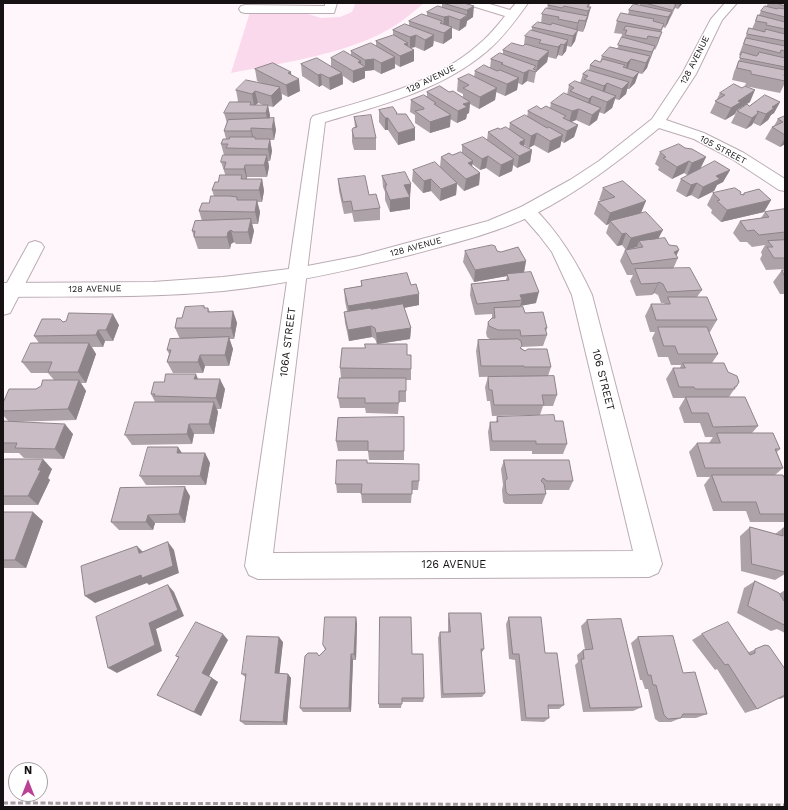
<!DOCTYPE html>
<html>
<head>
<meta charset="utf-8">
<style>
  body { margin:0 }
  #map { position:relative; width:788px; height:810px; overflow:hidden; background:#fff6fb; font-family:"Work Sans",sans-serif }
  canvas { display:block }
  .frame { position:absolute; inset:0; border:4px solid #161214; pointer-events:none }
  .north { position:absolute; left:8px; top:762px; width:40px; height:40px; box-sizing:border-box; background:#fff; border:1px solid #a2a0a1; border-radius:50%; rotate:0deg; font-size:11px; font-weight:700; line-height:16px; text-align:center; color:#161214 }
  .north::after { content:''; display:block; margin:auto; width:14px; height:18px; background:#bb4194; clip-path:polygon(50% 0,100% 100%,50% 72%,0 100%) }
</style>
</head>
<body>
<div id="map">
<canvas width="788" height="810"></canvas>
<div class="frame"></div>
<div class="north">N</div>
</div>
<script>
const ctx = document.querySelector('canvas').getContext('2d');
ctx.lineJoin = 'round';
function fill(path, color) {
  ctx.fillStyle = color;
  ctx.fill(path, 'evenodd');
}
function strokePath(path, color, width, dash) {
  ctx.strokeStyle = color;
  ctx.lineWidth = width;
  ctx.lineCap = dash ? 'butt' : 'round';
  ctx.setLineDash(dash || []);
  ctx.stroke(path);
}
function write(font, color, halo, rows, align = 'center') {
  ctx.font = font + ' "Work Sans",sans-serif';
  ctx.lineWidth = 3;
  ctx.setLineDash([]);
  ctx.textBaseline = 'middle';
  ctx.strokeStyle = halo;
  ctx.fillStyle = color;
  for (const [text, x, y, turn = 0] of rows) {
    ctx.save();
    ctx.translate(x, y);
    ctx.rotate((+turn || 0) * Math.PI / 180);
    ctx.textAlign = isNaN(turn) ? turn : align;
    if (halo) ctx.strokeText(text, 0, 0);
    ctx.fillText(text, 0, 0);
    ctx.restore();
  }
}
fill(new Path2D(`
  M353,3H424C409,16 394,28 376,36C333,56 277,64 231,73L250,12L305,13L321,18L340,17L352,12L355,5Z`), '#fbd9ec');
const minor = new Path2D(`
  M325,3H337L334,13H245L241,12L239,9L241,6L245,5L325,6Z
  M467,3H486L510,10L516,3H528C516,20 502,39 486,52C441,90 381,105 325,122L273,553L633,551L572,295L552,252L539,235L518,211L521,207L527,206L533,207C559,233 577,262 592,295L662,564L658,573L649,577L258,579L249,575L245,566L311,119L313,116C369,99 433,85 478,45C488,37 497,26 505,16L469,5Z
  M35,241L41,243L44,247L10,313L3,315V290L29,243Z`);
const tertiary = new Path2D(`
  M725,3H737L722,20L696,74L666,120L704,133L744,153L785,179V191L779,190L732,159L694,139L659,128C619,161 580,191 533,215C496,233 454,243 414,254C351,270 288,284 223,291C150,298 76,296 3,297V283L153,282L223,277L297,268L359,256L488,221L521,207L570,180L599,161L652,119L682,74L711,19Z`);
strokePath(minor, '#baacb4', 2);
strokePath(tertiary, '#baacb4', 2);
strokePath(new Path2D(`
  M3,803L785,805`), '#a29b9f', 3, [5, 2.5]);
fill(minor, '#fff');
fill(tertiary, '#fff');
fill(new Path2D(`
  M442,3H466L473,17L467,21L466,26L459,31L452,28V38L443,44L434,41L433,46L424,51L415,47L411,48L414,50V61L400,67L395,64V68L381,74L374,70L365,71V78L353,83L343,76V84L330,90L322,85L319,87L302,76L301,64L331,66V58L351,55V51L376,46V41L393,36V30L409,25V21L427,16V12L442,7Z
  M550,3H590L589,7L588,18L587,20L585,27L583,32L578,31L575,41L571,47L567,46L566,51L562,56L558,55L556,59L548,57L547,62L536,72L534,83L527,81L522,85L518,83L517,90L505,96L496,92L495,100L479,109L470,104L469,113L467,114L466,119L457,123L450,119V127L430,133L415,123V115L410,112L411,100L427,96V92H449L463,97V94L457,91L458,79L474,77L475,71L490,68L491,59L503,54V50L523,46L524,45L525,36L532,30V27L541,23L542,14L547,9L548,5Z
  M640,3H683L682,4L678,9L675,8L672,15L669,20L665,28L663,27L658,43L655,50L654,49L647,68L642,74L638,73L635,83L629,89H627L626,94L619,100L615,99L612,108L604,114L599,112L597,120L589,126L576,120L571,122L578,125L574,137L564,143L561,141L560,147L548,153L534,145L529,148L524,145V146L532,150L530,162L517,168L513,165L512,171L499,177L486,168L480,170L472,164V166L480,173L479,185L464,191L457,184L456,195L440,201L431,191L423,193L412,181L413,170L440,167L441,157L452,155L462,152V145L487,140L488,132L500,129H509L510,123L527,117L528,111L550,108L551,103L567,95L569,85L580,83L583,74L589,70L590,65L600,62L602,56L617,49L621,41L622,34L614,33L617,21L628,15L629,10L640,5Z
  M768,3H785V58L784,61H785V68L784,70V76H785V83L780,93L745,86L746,83L732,80L734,72L741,56L739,55L749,28L752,29L758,15H759L761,11L766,7Z
  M255,69L291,75L300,91L288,97L282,94V99L273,107L268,106L270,116L269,119L276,130L274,140H270L272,151L270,161H268L269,167L267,177H247V179H262L264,191L262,202H257L260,212L258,224H252L254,231L251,244H236L234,242L231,244L230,249H198L192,231L202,221L199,211L209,203L214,196L212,190L218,182L225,175V174L221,162L224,155L221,144L226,139L224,131L227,123L224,113L238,101L236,90L261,83L257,81ZM258,103L263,105H256Z
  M720,93L750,102L737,110L735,114L725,120L710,113Z
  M780,102L774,113L771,115L768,120L760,126L753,123L752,125L746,129L731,123L737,111L749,106Z
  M379,110L397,113V114L415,140L398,145L388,130H385L379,122Z
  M785,116V144L780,147L765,139L772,127L774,126L778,119Z
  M354,117L376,138V150H354L352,142V130L355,128Z
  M685,148L706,157L700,169L730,170L723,182L717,185L714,191L698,199L691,195L686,197L676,191L681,179L700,169L687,175L684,173L672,179L658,170L659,167L655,164L660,152Z
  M382,176L411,184L410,196V209L390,212L385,200V192L383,187Z
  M338,179L369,195L380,208V220L354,222L352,213L344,214L339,191Z
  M603,188L641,213L637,214L658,239L679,250L676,256L678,258L673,269L702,290L697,297L717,320L710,332H709L718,354L712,363L728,372L739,382L729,397L758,426L752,433L780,449L777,452L783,468L775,475L785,480V522H750L746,511H713L704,485L710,477H697L689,452L697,443H709L713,437H705L700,423H684L679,408L685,398H673L666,379L673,368H680L681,365H671L668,357H658L652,338L655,332H650L645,316L651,304H664L665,303H661L658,295L654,293L652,295L636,296L630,281L633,275H627L620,261L625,250H626L622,245L617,246L606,233L609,224L606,225L594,214L598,202L601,201L599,200ZM637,247L636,248L628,249Z
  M713,193L740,194L743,195L744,193L771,200L764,212L721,222L711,213L712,210L707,205Z
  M785,209V239L784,240H785V269L766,270L760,259L762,255L761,252L765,245L752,247L747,242H740L733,233L740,221L761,218L765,212Z
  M465,251H497L526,261L524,272L536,303L520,306V307L525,313L547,328L546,332L547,335L543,346L521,347V348L551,367L548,376L557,395L553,406H543L540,415L492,416L490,401H487L485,387L488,377L521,376L479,377L476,351L478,340H491L487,337L486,333L488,322L492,318V314L475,315L470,295L471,284L506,280L507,276L474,282L463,262Z
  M782,270H785V294H780L773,282Z
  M361,281L411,285L419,305L404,308L411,328L410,339L378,344L407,355L411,369V380H406V402H399L398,414L366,413L365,408H340L338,398L341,378L340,368L365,348L377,344L375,339L372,337L349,341L345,323L344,312L347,311L345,301L344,289L361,286Z
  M204,306L205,308H208L210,312L233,311L237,323L234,339H229L233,349L229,366H205L203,373H173L167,362L169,354L167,350L180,339L175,328L182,318Z
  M63,322L119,325L113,341H105L103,347H92L96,354L86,383H81L86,391L76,420L10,422L73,434L64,459L24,458L19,453H3V421L9,422L3,415V403L36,389L54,380L48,373H31L22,362L39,343L34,336Z
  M198,379L225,389L221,409H217L218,412L214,434H194L192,444L132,445L125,435L155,402L151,394L164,382Z
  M497,417L555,421L567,444L563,454H532V451H490L488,432L490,422H496Z
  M338,418L404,451V460H369L368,451H338L336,441Z
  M182,453H205L210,463L206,485H146L140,476Z
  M504,460L573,481L569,490H545L546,494L542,504H505L503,502L502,490L503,485L501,469Z
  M3,462L52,469L48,478L50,480L38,505H3Z
  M367,463L419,481L418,490H412L411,503H362L361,493H337L336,484Z
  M190,496L185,523H155L153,530H119L111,522Z
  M3,512L43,521L26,568H3Z
  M750,527L775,534L783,528H785V574L775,580L741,571L740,536Z
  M755,581L779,594L785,590V633L777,629L771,631L737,613L744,588Z
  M449,613L484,649L481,654L485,693L482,697L441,698L438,638L440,632H448V619Z
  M356,617L357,624L356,660H353L351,712H303L300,708L319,656L325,650L323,645Z
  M509,617L545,653L564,705L559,709H548L549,718L544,722L521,721L515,660L509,659L506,624Z
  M587,620L642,707L633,711L583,712L575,665L578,662L577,655L583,650H585L581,626Z
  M702,634L749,652L765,645L785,669V697L780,699L778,698L757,709L745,713L717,669L715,670L692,640Z
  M638,637L683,673L707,714L696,718H681L671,722H659L655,719L648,689H645L642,680H640L631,643Z
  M228,640L209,676L218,682L201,716L157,695L179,658L176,656Z
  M283,642L279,673L288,674L291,678L287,725H245L240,721L246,678L242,674Z
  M412,654L424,698L423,702H402L401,708H379V704Z`), '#aea2a9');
fill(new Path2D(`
  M680,3H683L682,4L678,9Z
  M474,6L473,17L467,21L466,26L459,31L460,20L467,16V10Z
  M591,7L585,27L583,32L588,11Z
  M672,12L668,23L665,28L668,17Z
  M449,16V27L443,29L444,17Z
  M579,20L575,41L571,47L573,36L575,33L578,23Z
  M452,27V38L443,44L444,33Z
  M662,32L658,43L655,50L659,38Z
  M416,35L415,47L410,48V37Z
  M434,35L433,46L424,51L425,40Z
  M568,40L566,51L562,56L564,45Z
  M408,43L407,53L414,50V61L400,67V56L404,44Z
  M561,44L558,55L556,59L558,47Z
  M655,46L651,57L648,64L652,52Z
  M549,51L547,62L536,72L534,83L538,61Z
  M650,56L647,68L642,74L646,63Z
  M395,57V68L381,74V63Z
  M374,59V70L365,71V60Z
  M631,59L627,70L624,74L627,63Z
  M361,61V68L365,67V78L353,83V71L358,62Z
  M529,70L527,81L522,85L524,73Z
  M291,72L292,82L299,79L300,91L288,97L286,85L288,73Z
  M639,72L635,83L629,89L633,78Z
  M342,73L343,84L330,90L329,78Z
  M321,74L322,85L319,87L318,75Z
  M519,78L517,90L505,96L507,84Z
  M629,82L626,94L619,100L622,89Z
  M607,83L604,95L601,97L604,86Z
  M280,87L282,99L273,107L271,96Z
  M497,88L495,100L479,109L480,97Z
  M755,90L750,102L737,110L735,114L725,120L731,108L738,101Z
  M255,91L258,103L254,106L252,94Z
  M592,96L589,108L586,110L589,99Z
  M616,96L612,108L604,114L607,102Z
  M470,102L469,113L467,114L466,119L457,123L458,111L463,104Z
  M780,102L774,113L771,115L768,120L760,126L766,114L772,107Z
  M268,105L270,116L268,125L266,113Z
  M601,108L597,120L589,126L592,115Z
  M579,109L576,120L569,123L572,111Z
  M758,113L752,125L746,129L752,118Z
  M451,115L450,127L430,133V122Z
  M274,118L276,130L274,140L272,129Z
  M385,118H388V130H385Z
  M578,125L574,137L564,143L567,131Z
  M251,128L254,140L253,143L251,131Z
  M415,128V140L398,145V133Z
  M537,133L534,145L529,148L531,136Z
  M563,135L560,147L548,153L550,141Z
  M785,138V144L780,147Z
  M270,139L272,151L270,161L268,149Z
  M525,140L523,151L518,154L520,142Z
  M532,150L530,162L517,168L519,156Z
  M267,155L269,167L267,177L264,165Z
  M488,156L486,168L480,170L482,159Z
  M706,157L700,169L687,175L692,163Z
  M514,159L512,171L499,177L501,165Z
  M473,161L471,173L468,163Z
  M689,161L684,173L672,179L677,167Z
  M245,165L247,177V181L244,169Z
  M730,170L723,182L717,185L714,191L698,199L703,187L716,176Z
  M480,173L479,185L464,191L466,179Z
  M262,179L264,191L262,202L259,190Z
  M431,179V191L423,193L424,181Z
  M457,183L456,195L440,201L441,189Z
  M697,183L691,195L686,197L691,185Z
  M411,184L410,196L404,197V185Z
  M410,197V209L390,212V200Z
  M257,200L260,212L258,224L255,212Z
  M771,200L764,212L721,222L727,210Z
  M646,201L641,213L612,223L610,221L609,224L606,225L610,213Z
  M251,219L254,231L251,244L248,232Z
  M231,230L234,242L231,244L230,249L227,237L228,232Z
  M663,230L657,241H639L637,247L626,250L631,238Z
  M626,233L622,245L617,246L622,234Z
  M679,250L675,258L674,252Z
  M526,261L524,272L507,274V276L474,282L475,270Z
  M659,282L654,293L652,295L658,283Z
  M539,292L536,303L520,306L522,300L520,295Z
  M419,294V305L349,318L348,306Z
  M233,311L237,323L234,339L231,328Z
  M113,314L119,325L113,341L106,330Z
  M371,326L372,337L349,341L348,330Z
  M411,328L410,339L377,344L376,333Z
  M98,330L105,341L103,347L96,335Z
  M229,337L233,349L229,366L225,355Z
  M89,343L96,354L86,383L78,372Z
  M200,355L205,366L203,373L198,362Z
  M196,374L200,384L194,379Z
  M220,379L225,389L221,409L216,398Z
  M79,380L86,391L76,420L68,409Z
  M214,402L218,412L214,434L209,424Z
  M65,424L73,434L64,459L55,449Z
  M189,424L194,434L192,444L187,434Z
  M178,447L184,456L177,453Z
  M205,453L210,463L206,485L200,476Z
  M43,459L52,469L48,478L50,480L38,505L28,496Z
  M185,487L190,496L185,523L179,514Z
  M33,512L43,521L26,568L15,560Z
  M148,515L155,523L153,530L146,522Z
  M168,542L174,550L179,573L149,585L147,583L95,603L85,596Z
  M137,546L145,554L139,553Z
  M168,585L174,592L184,616L156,629L162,651L117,673L108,668L149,623Z
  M356,617L357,624L356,660L354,654Z
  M223,634L228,640L208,678L202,673Z
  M279,637L283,642L279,678L275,673Z
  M351,654L353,660L351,712L349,708Z
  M288,674L291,678L287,725L283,722Z
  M212,678L218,682L201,716L194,712Z`), '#8d8489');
const building = new Path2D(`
  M443,3H464L474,6L467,10Z
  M550,3H583L589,4L587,7H591L588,11L564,6L562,8L548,5Z
  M645,3H669L676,4L673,10Z
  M777,3H785V6Z
  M634,4L672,12L668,17L629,10Z
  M438,6L467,15L460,20L449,16L444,17L427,12Z
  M765,6L777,9L778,8L785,9V17L761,11Z
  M546,8L588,16L585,21L579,20L578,23L558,19L559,17L542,14Z
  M621,13L654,19L653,21L664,24L661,30L617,21Z
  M422,14L442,21L440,23L452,27L444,33L409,21Z
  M758,15L785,22V29L766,25L767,23L756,21Z
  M538,22L551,25L552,23L578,30L573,36L532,27Z
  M405,24L434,35L425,40L416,35L410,37L393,30Z
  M626,26L662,32L659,38L648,36L647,39L625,35L627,30H624Z
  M749,28L765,32V29L785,34V41L747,34Z
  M531,30L568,40L564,45L561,44L558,47L539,43L541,40L525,36Z
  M394,35L408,43L404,44L414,50L400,56L376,41Z
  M622,37L655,46L652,52L618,45Z
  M746,38L785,46V51L781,50L780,53L744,44Z
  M371,43L395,57L381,63L374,59L365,60L351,51Z
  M512,43L523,46L525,44L529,45L549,51L538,61L503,50Z
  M610,47L650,56L646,63L631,59L627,63L602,56Z
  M344,51L361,61L358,62L365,67L353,71L331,58Z
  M742,52L756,56L758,55L759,52L785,58L784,61H785V67L740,58Z
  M500,53L536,66L533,69L536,70V72L529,70L524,73L501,64L503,63L491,59Z
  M317,58L342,73L329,78L321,74L318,75L301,64Z
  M603,59L625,65L623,67L639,72L633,78L590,65L595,60L600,62Z
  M739,61L785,70L784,76H785V81L751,74V71L737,68Z
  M273,63L291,72L288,73L299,79L286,85L255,69Z
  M484,65L497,71L500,70L519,78L507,84L475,71Z
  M588,70L629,82L622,89L607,83L604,86L584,79L588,76L583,74Z
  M469,74L497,88L480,97L463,88L469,85L458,79Z
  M246,80L280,87L271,96L255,91L252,94L236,90Z
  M575,81L616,96L607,102L592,96L589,99L570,91L574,88L569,85Z
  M734,84L742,88L745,86L755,90L738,101L741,102L731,108L715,101L725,95L720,93Z
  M440,86L449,92L453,91L470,102L463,104L467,107L458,111L427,92Z
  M564,93L601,108L592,115L579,109L572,111L551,103Z
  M424,95L436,103L434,104L451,115L430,122L415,111L424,109V108L411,100Z
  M765,95L780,102L772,107L774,108L766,114L757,111L758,113L752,118L737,111L747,104L749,106Z
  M230,102H251L250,105H268L266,113H224Z
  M537,106L541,109L546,106L566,116L563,118L578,125L567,131L528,111Z
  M393,107L397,113L396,114H406L415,128L398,133L388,118H385L379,110Z
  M371,115L376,138H354L352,130L353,128L357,127L354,117Z
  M525,115L547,128L549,127L563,135L550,141L537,133L531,136L510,123Z
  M785,116V135L772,127L783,122L778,119Z
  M274,118L272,129L251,128V131H224L228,120Z
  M506,127L525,140L520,142V144L532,150L519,156L488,132L498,128L500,129Z
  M230,137H255V139H270L268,149L226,148L228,144H221L223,139H229Z
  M483,137L514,159L501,165L488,156L482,159L462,145Z
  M679,144L685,148L692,149L706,157L692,163L689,161L677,167L663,158L666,157L660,152Z
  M461,152L473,161L468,163L480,173L466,179L441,157L449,153L452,155Z
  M223,155H267L264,165H245L244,169H224L226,162H221Z
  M715,161L730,170L716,176L720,179L703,187L697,183L691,185L681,179Z
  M435,162L457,183L441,189L431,179L424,181L413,170Z
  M405,172L411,184L404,185L410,197L390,200L385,188H386L385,185H387L382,176Z
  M220,175H242L241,179H262L259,190H212L215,182H218Z
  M365,176L369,195L376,194L380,208L353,211L351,201L343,202L338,179Z
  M623,181L646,201L610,213L598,202L615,197L603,188Z
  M735,188L741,192L740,194L744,195V193L759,189L771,200L727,210L717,201L720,200L713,193Z
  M211,196H230L237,197V200H257L255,212L199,211L202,203H209Z
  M785,209V232L759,235L754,230L747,231L740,221L769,217L765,212Z
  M646,212L663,230L631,238L626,233L622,234L610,221Z
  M251,219L248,232H233L231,230L228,232L227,237H194L195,231H192L195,221Z
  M665,238L669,245L677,246L679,250L674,252L678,258L632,264L625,250L643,247L639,241Z
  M785,240V258H774L767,247H773L768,241Z
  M492,245L495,246L497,251L501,252L518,247L526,261L475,270L465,251Z
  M690,268L702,290L667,292L663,284L659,282L658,283L641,284L635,269Z
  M782,270H785V277Z
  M531,272L539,292L520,295L522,300L477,304L471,284L509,280L507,274Z
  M407,273L411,285L416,284L419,294L348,306L344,289L362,286L361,281Z
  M668,297H707L717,320H656L651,304H670Z
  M403,304L411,328L376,333L375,328L371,326L348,330L344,312L370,308L371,309Z
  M204,306V308H208V312L233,311L231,328H175L177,318H182L185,307Z
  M523,307L525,313L543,312L547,328H545L547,335L521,336L520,330H498L489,326L488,322L492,318H495L494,308Z
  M69,313L113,314L106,330H98L96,335L34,336L42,319H60L63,322L66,321Z
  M658,327H707L718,354H678L675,346H664Z
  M229,337L225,355H200L198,362H167L171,350H167L170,339Z
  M518,339L521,341L522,346L520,348L525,351L528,349H547L551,367H524V366H481L478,340Z
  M31,343H89L78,372H48L52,362H22Z
  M365,344H407V355H411V369L340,368L342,348H365Z
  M683,363H724L728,372L737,376L739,382L736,387H734L735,389H695L694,387H679L673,368H685Z
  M166,374H196L194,379H220L216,398L154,396L155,394H151L154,382H164Z
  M554,376L557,395H542L544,405H494L492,390H489L488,377Z
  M340,378H406V391H399V403H365V398H338Z
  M43,380H79L68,409L3,411V403L9,389H36L41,386Z
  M686,397H745L758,426L713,427L708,413H692Z
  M135,402H214L209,424H189L187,434L125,435Z
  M554,415L555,421H563L567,444H536V441H492L490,422H498L497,417Z
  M404,417V451H368V441H336L338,418Z
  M3,421L65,424L55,449L15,448L17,443H3Z
  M717,433H773L780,449H775L783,468H705L697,443H720Z
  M148,447H178L177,453H205L200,476H140Z
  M5,459H43L38,470H41L28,496H3V462Z
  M337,460H367V463L419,464V481H412V494H361L362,484H336Z
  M504,460H569L573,481H547L543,478L541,481L544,484L546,494L509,495L506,492L505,481L507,479Z
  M712,475H783L785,480V514H760L756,502H722Z
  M185,487L179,514L148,515L146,522H111L120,488Z
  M3,512H33L15,560H3Z
  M750,527L783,536V528H785V572L752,564Z
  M168,542L173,566L142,578L141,575L85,596L81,566L137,546L139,553Z
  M755,581L779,593L784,601H785V621L784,625L748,606Z
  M168,585L178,610L149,623L155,645L108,668L96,617Z
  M449,613H481L484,649H481L485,693L443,694L440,632H450Z
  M325,617H356L354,654H351L349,708H300L305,656L308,653H317L319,656L326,649L323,645Z
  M380,617H411L412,654H423L424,698H402V704H379Z
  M509,617H541L545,653H557L564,705H548L549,718H526L519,654H513Z
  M621,619L642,707L590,708L581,659H584L583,650L593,649L587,620Z
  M196,622L223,634L202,673L212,678L194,712L157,695L179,657L176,656Z
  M728,622L750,655L755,653V649L765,645L769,646L785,669V695L757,709L728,664L725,665L702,634Z
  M247,636L279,637L275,673L288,674L283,722L240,721L246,674H242Z
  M673,636L683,673L695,672L707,714H683L681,718L668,719L664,715L656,685H653L651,675H648L638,637Z`);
fill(building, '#cabcc4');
strokePath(building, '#8d8489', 1);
write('9px', '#161214', '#fff', [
  ["128 AVENUE",695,60,-63],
  ["129 AVENUE",431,79,-26],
  ["105 STREET",723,150,28],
  ["128 AVENUE",416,247,-15],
  ["128 AVENUE",95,289,-1]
]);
write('11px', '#161214', '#fff', [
  ["106A STREET",288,342,-83],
  ["106 STREET",603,380,76],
  ["126 AVENUE",454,565]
]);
</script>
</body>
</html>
